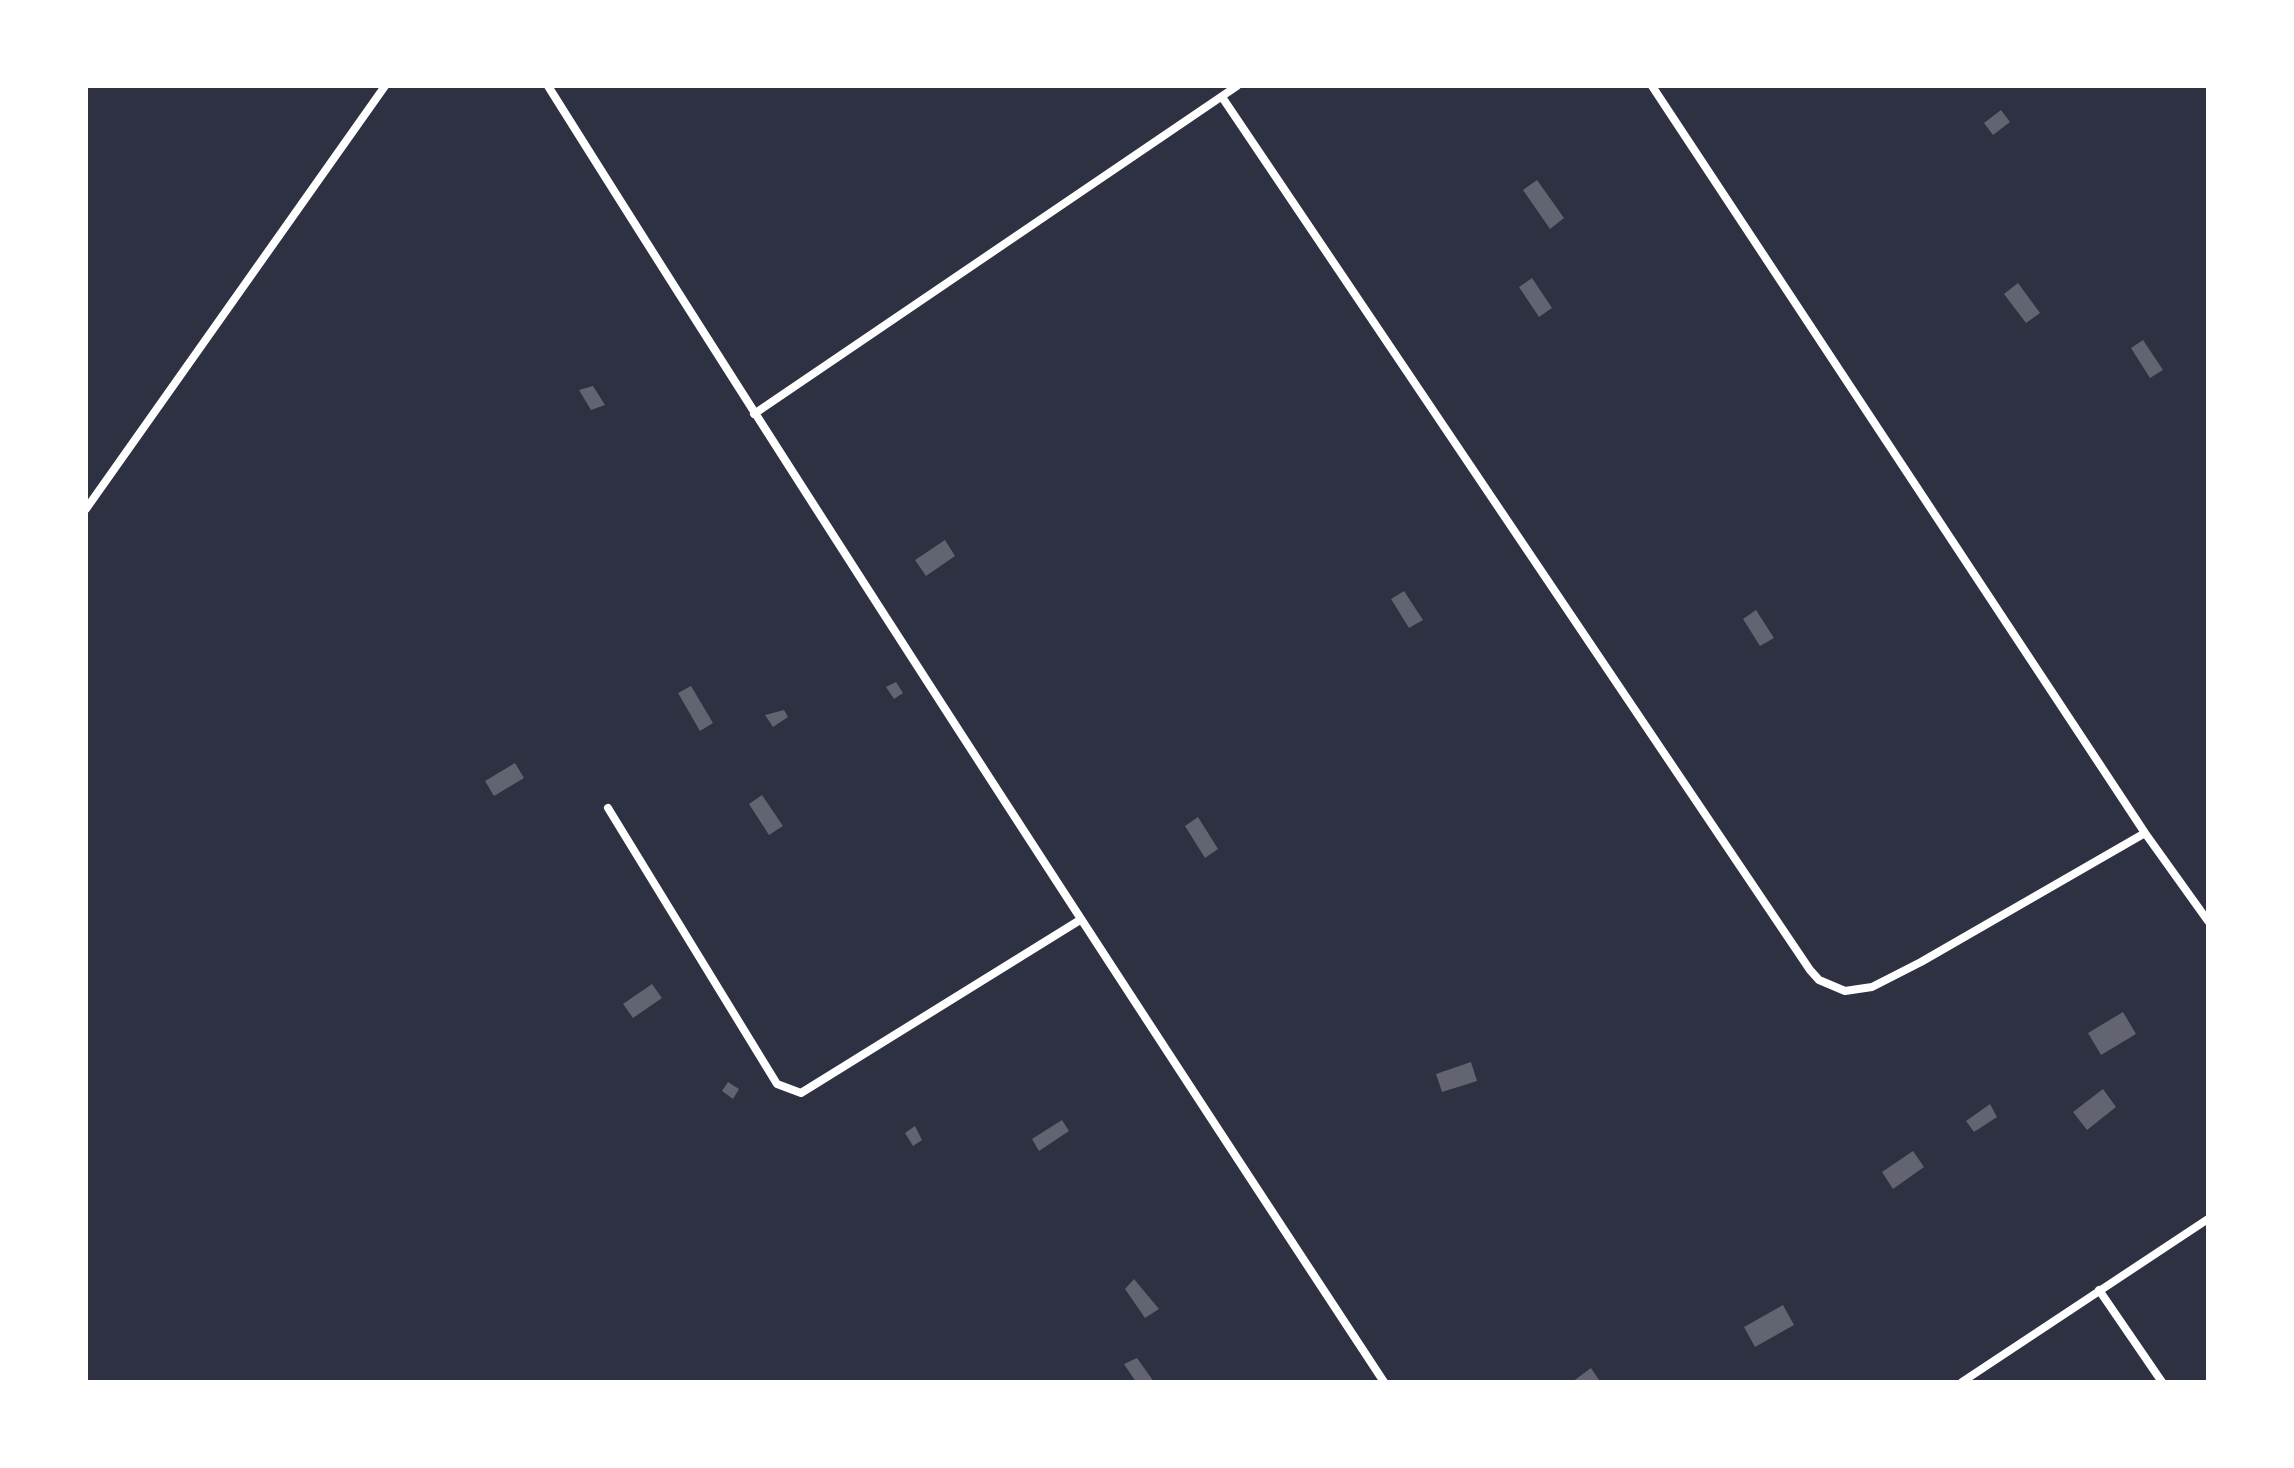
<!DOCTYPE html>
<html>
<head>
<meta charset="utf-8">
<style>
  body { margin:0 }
  #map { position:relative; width:2294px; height:1468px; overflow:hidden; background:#2d3142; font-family:"Libre Baskerville",serif }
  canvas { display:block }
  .frame { position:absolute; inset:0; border:88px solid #fff; pointer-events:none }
</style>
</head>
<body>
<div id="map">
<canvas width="2294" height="1468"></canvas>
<div class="frame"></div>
</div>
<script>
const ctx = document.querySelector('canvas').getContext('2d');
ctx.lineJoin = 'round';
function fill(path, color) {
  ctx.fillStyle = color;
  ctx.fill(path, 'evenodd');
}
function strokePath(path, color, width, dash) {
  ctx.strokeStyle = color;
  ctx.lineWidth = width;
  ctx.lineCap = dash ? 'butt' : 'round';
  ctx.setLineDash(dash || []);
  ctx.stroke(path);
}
fill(new Path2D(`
  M2001,110L2010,122L1993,135L1984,123Z
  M1537,180L1564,218L1550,229L1523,190Z
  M1532,278L1552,308L1539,317L1519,287Z
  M2018,283L2040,313L2026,323L2004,294Z
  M2143,340L2163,370L2150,378L2131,348Z
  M593,386L605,405L591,410L579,390Z
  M945,540L955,556L926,576L915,560Z
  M1404,591L1423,620L1409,628L1391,599Z
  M1756,610L1774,638L1760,646L1743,619Z
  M896,682L903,693L894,699L886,687Z
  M691,686L713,723L700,731L678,693Z
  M784,710L788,717L773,727L765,715Z
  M515,763L524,778L494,796L485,781Z
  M762,795L783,826L769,835L749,804Z
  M1198,817L1218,849L1205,858L1185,826Z
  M652,984L662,998L633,1018L623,1004Z
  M2123,1012L2136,1034L2101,1055L2088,1033Z
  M1471,1062L1477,1081L1442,1092L1436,1074Z
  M728,1082L739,1089L733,1099L722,1091Z
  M2103,1089L2116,1107L2087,1130L2073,1112Z
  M1990,1104L1997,1117L1974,1132L1966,1121Z
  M1062,1120L1069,1131L1039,1151L1032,1139Z
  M915,1126L922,1140L913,1146L905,1133Z
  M1913,1151L1924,1167L1893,1189L1882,1172Z
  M1134,1279L1159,1309L1145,1318L1125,1289Z
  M1783,1305L1794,1325L1755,1347L1744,1327Z
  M1137,1358L1154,1382H1136L1124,1364Z
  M1591,1368L1599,1380L1572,1382Z`), '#626471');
strokePath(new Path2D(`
  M548,86C821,521 1101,952 1384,1382
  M1652,86L2145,833L2208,921
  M1222,97L1810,970L1819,980L1845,991L1872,987L1921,962L2145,833
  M754,414L1237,86
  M86,509L385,86
  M608,808L777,1084L801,1093L1080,920
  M2099,1290L2162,1382
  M1962,1382L2208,1219`), '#fff', 8);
</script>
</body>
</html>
